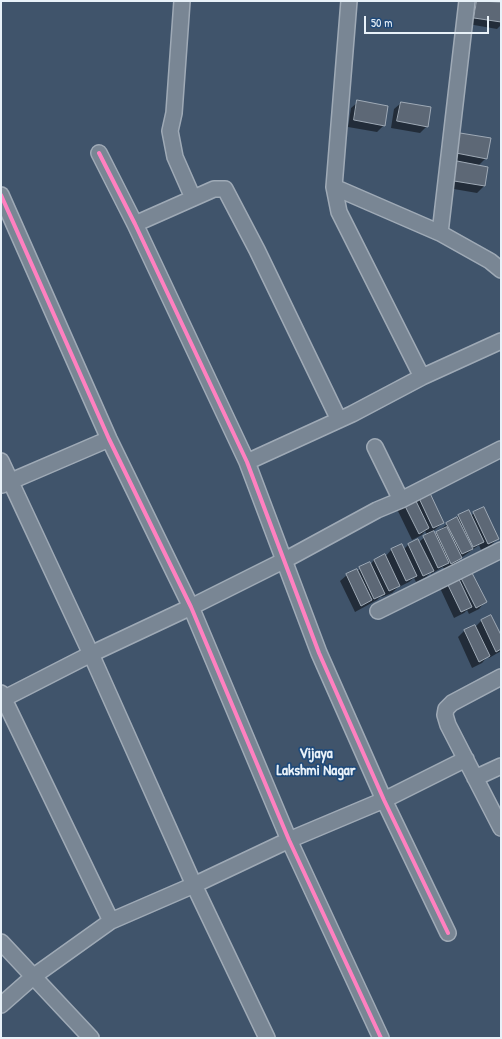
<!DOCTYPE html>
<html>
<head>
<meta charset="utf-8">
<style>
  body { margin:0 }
  #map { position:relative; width:502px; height:1039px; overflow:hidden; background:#40546b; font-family:"Patrick Hand",sans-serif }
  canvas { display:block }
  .frame { position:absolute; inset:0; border:2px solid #e8f1f8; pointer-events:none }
  .scale { position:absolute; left:364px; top:16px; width:125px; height:18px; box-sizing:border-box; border:2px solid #e8f1f8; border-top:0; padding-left:5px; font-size:12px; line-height:14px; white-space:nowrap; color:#e8f1f8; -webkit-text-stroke:3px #1f4a7a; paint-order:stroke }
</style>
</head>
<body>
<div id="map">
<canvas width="502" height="1039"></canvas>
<div class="frame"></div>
<div class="scale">50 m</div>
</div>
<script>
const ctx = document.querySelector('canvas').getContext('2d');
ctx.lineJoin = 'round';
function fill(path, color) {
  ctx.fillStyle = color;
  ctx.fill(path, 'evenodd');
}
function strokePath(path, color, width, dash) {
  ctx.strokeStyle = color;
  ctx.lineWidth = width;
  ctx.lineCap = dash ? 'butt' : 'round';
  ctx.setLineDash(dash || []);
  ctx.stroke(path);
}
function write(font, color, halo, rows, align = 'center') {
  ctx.font = font + ' "Patrick Hand",sans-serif';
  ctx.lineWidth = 3.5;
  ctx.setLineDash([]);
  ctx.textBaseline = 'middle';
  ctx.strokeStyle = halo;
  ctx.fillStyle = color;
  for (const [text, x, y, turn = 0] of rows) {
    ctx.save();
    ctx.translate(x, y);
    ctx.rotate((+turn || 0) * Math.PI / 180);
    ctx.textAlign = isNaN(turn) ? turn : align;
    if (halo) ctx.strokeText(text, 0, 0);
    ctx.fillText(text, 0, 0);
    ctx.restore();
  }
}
fill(new Path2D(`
  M475,1H491L501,3V25L497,29L468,24L471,5Z
  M358,102L384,125L377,132L348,127L351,108Z
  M401,103L427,126L420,133L391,128L394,109Z
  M460,134L486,158L478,166L487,167L484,186L477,193L448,188L451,169L459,161L450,160L453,141Z
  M419,497L443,523L433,531L434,535L447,524L455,520L458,516L468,511L470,516L483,508L498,538L491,545L481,550L479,545L461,558L454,565L444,569L443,567L431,574V572L426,577L416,582L414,578L409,582L399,587V586L392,593L382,597L381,596L377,600L355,612L340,581L347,575L357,571L369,564L370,565L374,560L385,557L391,550L401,545L403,550L408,545L418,540L419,542L427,535L425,531L422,535L412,540L397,509Z
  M461,577L485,602L479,609L469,614L467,610L464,613L454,618L440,588Z
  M491,616L501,637V651L489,658L488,656L482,663L472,668L458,637L464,631L474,626L475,627L481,621Z`), '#0007');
const building = new Path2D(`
  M477,1L501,2V22L474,18Z
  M357,100L388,106L385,126L354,120Z
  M401,102L431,107L428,127L397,121Z
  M460,133L491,138L487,159L456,153Z
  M457,161L488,167L485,186L454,181Z
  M429,491L444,523L433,528L418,496Z
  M414,497L429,528L419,534L403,502Z
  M484,507L499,539L488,544L473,512Z
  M469,510L484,542L473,547L458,515Z
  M457,517L473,549L462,554L446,523Z
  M447,527L462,558L451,564L436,532Z
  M434,531L449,563L438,568L423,536Z
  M418,539L434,571L423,576L408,544Z
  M402,544L417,576L406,581L391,549Z
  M385,554L400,586L389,591L374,560Z
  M370,562L385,594L374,599L359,567Z
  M357,569L372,600L361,606L346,574Z
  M471,571L487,602L476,608L460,576Z
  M457,575L472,607L461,612L446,581Z
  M491,615L501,635V649L496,652L481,620Z
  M475,625L490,656L479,662L464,630Z`);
fill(building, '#5d6876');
strokePath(building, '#9faab6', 1);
const minor = new Path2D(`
  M182,1L174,113L170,131L175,157L193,198
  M349,1L334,187L339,212L422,377
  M99,153L135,224L247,462L319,653L384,800L448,933
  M334,187L440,233L490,261L501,270
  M1,195L109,439L191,607L289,840L381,1038
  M135,224L214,189H225L257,250L339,420
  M440,233L467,1
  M375,447L401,500
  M1,461L91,654L194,885L267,1038
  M247,462L352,414L422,377L501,341
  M2,485L109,439
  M378,611L501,550
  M501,677L452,703L446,709L445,715L448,725L501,828
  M1,693L111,921L194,885L289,840L384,800L466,759
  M1,700L91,654L191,607L285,560L377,510L401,500L501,449
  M475,778L501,766
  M1,942L91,1038
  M1,1005L34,976L111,921`);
strokePath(minor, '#9faab6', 18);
strokePath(minor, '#798694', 15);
strokePath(new Path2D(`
  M99,153L135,224L247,462L319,653L384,800L448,933
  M1,195L109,439L191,607L289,840L381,1038`), '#ff80c0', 4);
write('bold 15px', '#e8f1f8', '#1f4a7a', [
  ["Vijaya",316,754],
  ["Lakshmi Nagar",316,771]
]);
</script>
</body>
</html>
